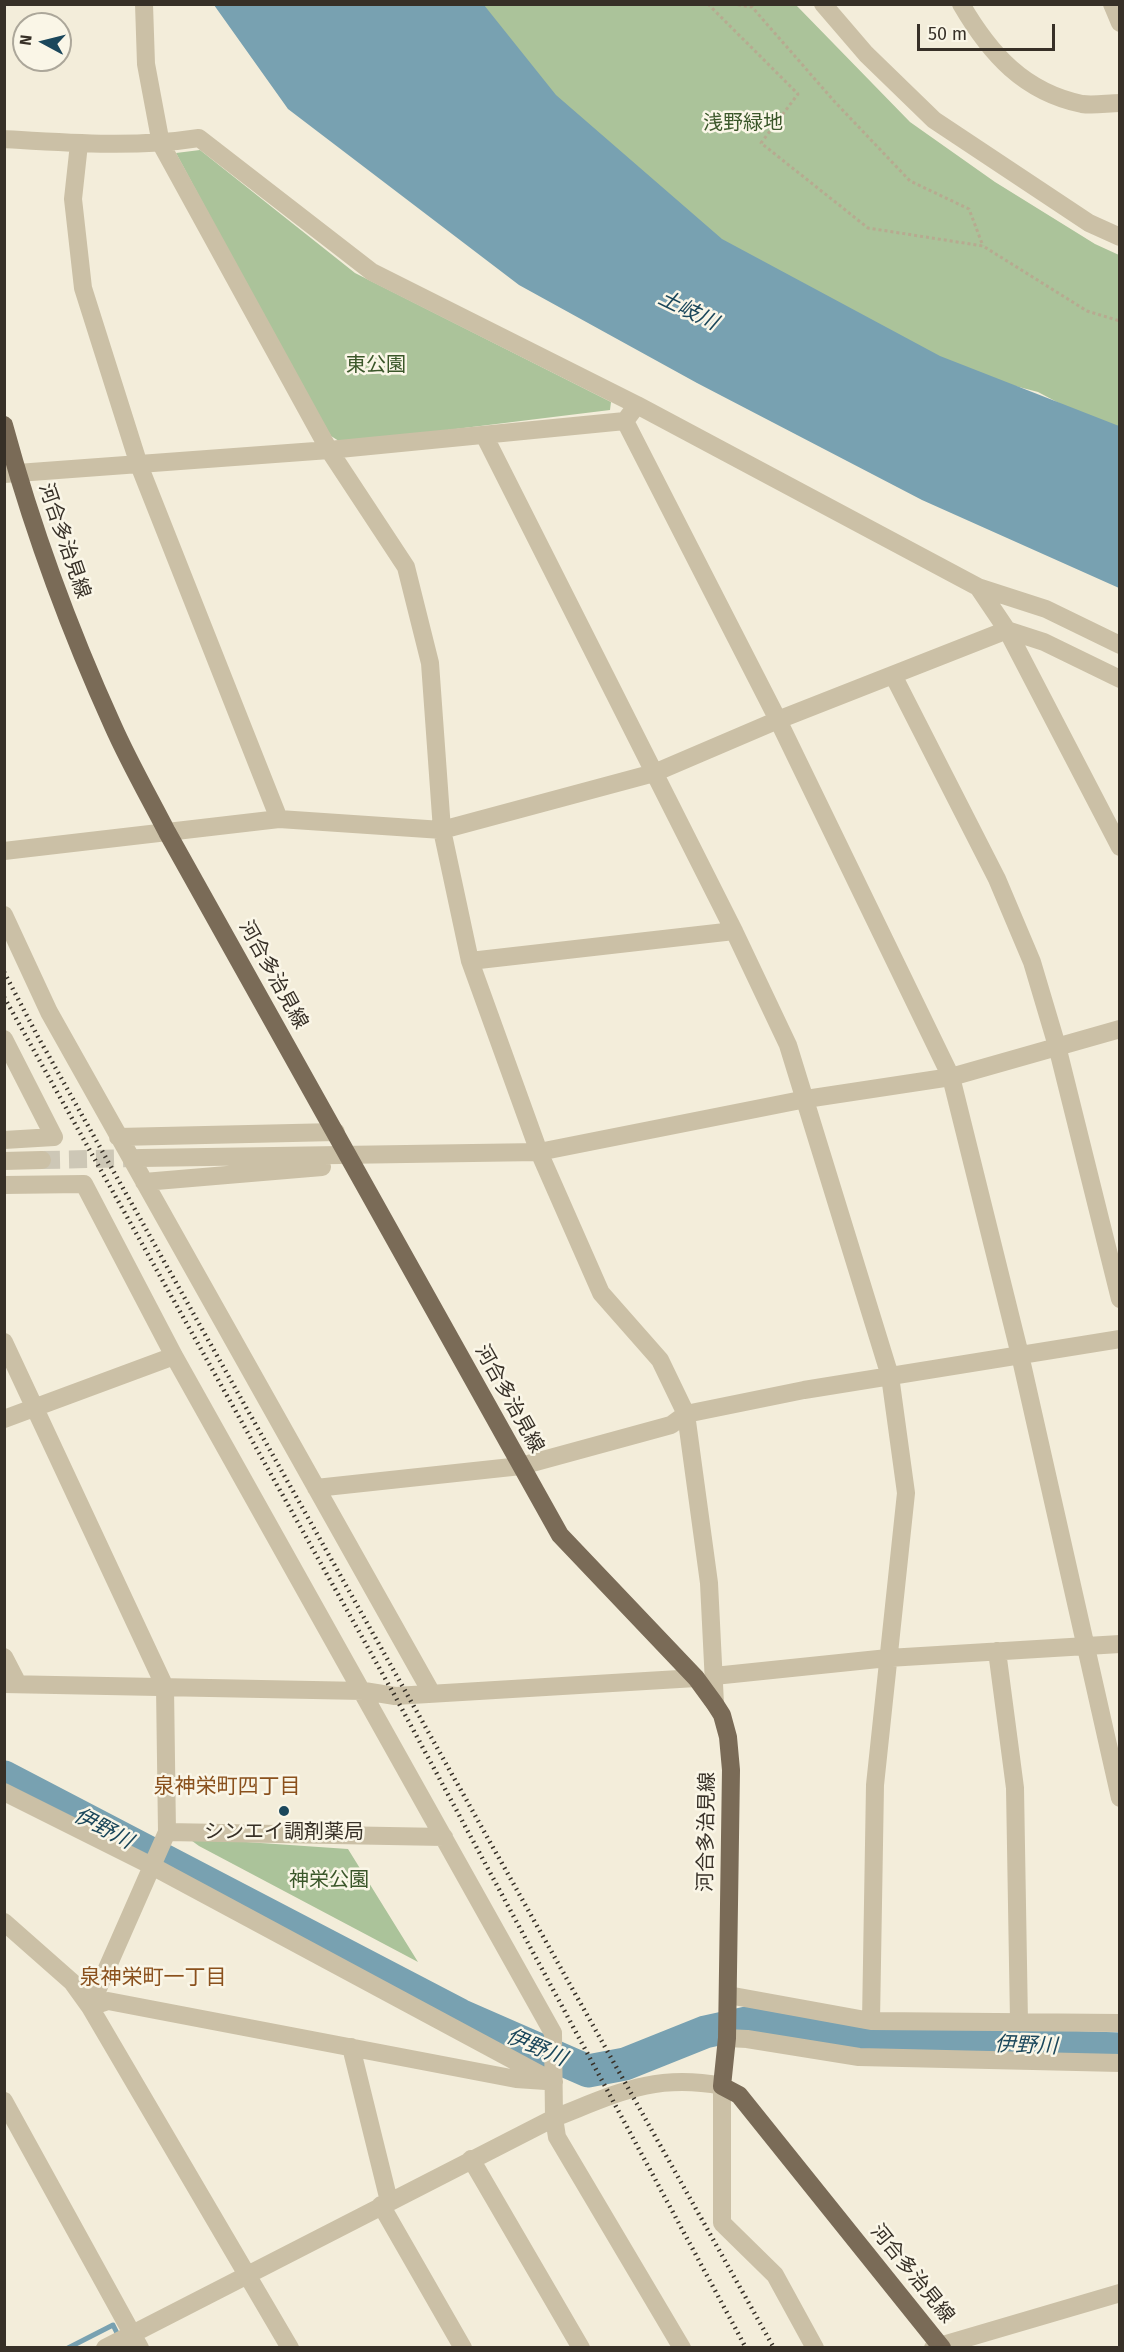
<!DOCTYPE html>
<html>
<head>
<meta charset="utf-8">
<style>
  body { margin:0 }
  #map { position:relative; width:1124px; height:2352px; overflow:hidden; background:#f3edda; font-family:"Fira Sans",sans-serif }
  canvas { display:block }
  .frame { position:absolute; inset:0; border:6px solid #373027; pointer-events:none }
  .north { position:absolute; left:12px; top:12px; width:60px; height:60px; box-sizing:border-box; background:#faf6e7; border:2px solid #aca79a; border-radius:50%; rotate:277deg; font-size:16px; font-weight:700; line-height:24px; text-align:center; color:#373027 }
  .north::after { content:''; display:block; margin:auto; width:21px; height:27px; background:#1b475b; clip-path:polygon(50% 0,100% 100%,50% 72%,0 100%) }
  .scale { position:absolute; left:917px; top:24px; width:138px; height:27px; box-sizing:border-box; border:3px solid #373027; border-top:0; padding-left:8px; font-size:18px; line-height:21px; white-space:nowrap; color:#373027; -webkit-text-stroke:4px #faf6e7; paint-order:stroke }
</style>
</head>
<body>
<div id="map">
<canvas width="1124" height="2352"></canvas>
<div class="frame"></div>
<div class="north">N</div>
<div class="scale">50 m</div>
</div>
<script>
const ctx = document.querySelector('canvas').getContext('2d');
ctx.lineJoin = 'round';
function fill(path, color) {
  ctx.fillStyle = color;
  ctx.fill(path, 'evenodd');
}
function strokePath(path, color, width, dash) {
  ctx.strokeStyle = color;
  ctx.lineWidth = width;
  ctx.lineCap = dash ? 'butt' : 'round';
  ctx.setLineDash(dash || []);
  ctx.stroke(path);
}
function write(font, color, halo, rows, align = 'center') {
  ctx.font = font + ' "Fira Sans","Noto Sans JP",sans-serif';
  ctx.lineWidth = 5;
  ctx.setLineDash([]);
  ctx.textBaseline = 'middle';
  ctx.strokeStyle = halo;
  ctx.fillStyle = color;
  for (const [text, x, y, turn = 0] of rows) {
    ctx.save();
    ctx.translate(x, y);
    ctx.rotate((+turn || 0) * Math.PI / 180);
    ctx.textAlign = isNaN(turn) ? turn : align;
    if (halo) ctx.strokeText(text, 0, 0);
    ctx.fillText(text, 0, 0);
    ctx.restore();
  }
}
fill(new Path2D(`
  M475,5H796L910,122L995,182L1095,244L1119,255V435L1038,392L935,365L639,192Z
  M200,150L355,273L611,402L610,410L342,443L331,436L284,354L176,153Z
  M188,1838L348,1849L418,1962L199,1846Z`), '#abc39a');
fill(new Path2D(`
  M214,5H484L556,95L722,239L940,356L1119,426V588L922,500L697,383L519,285L288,109Z`), '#78a1b1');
strokePath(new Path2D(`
  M68,2348L113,2325L119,2337`), '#78a1b1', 5);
strokePath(new Path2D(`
  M4,1777L460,2015L588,2071L625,2064L705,2032L746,2023L859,2040L1120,2049`), '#78a1b1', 33);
strokePath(new Path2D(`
  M42,1160L141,1158`), '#cdc7b6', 18, [18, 9]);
strokePath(new Path2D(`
  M708,4L798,94L761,143L868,228L983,246L1087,311L1120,321
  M732,4L752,7L834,101L910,181L969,209L983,246`), '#b7aa90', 3, [3, 3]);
strokePath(new Path2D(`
  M144,4L146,64L161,144L329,450L406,567L430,663L442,830L470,961L539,1152L601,1293L660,1360L686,1414L709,1583L715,1704
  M823,4L866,54L934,120L1089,223L1120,237
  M961,4C990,54 1024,92 1082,104C1094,106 1108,103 1120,103
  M1112,4L1120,23
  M4,139C70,143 135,148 199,138L372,272L637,405L978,587L1046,609L1120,645
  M79,144L73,199L83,288L139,465L279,819
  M637,405L625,421L778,720L951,1077L1020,1355L1120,1798
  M484,435L734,931L788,1045L890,1376L906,1493L875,1785L871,2021
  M4,474L329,450L625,421
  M978,587L1007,630L1120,847
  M893,675L997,879L1032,962L1057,1046L1120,1299
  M4,851L279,819L442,830L654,773L778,720L1007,630L1044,642L1120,679
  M4,915L49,1012L431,1692
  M470,961L734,931
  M4,1039L54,1137L4,1140
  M118,1137L336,1132
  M141,1158L539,1152L806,1099L951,1077L1120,1029
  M4,1161L42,1160
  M144,1182L322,1167
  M4,1185L84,1184L174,1356L553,2033L554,2118L557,2137L682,2348
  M4,1342L165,1687L167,1832L90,2007
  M4,1419L174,1356
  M316,1488L521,1466L671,1425L686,1414L804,1390L1120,1339
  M997,1651L1015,1788L1019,2022
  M4,1657L18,1684
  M714,1676L888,1658L1120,1644
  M4,1684L364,1691L395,1696L696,1678
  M4,1792L152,1866L554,2082
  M167,1832L444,1837
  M4,1922L72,1982L90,2007L290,2348
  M728,1995L871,2021L1120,2023
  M90,2007L108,2001L516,2079L546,2081
  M727,2038L747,2039L859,2057L1120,2063
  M351,2047L389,2201
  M4,2101L140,2348
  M471,2159L581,2348
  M381,2205L463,2348
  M105,2348L554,2118C616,2094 653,2073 722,2086V2223L775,2275L815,2348
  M933,2348L1120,2293`), '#cbc0a6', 18);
strokePath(new Path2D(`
  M4,425C32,528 69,629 113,726C129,762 149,797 167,832L560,1535L696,1678L715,1704L722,1715L728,1737L731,1770L727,2038L722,2086L739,2095L942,2348`), '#7a6b57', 18);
strokePath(new Path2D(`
  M4,972L37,1035L774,2348
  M4,997L395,1696L746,2348`), '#373027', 4.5, [1.5, 4.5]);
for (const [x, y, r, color] of [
  [284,1811,6,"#1b475b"]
]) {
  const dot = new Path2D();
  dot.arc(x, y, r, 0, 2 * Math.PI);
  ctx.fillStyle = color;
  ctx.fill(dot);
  strokePath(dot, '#faf6e7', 2);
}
write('20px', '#3b572a', '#faf6e7', [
  ["浅野緑地",743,123],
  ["東公園",376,365],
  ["神栄公園",329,1880]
]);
write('20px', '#373027', '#faf6e7', [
  ["河合多治見線",64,541,71],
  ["河合多治見線",273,975,61],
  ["河合多治見線",509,1399,61],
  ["河合多治見線",707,1832,-89],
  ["河合多治見線",912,2274,51]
]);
write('20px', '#373027', '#faf6e7', [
  ["シンエイ調剤薬局",284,1832]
]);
write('italic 21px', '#1b475b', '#faf6e7', [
  ["土岐川",688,311,26],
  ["伊野川",103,1829,28],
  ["伊野川",1026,2046,2],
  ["伊野川",536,2048,23]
]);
write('21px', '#8a511d', '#faf6e7', [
  ["泉神栄町四丁目",227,1787],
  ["泉神栄町一丁目",153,1978]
]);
</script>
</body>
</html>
